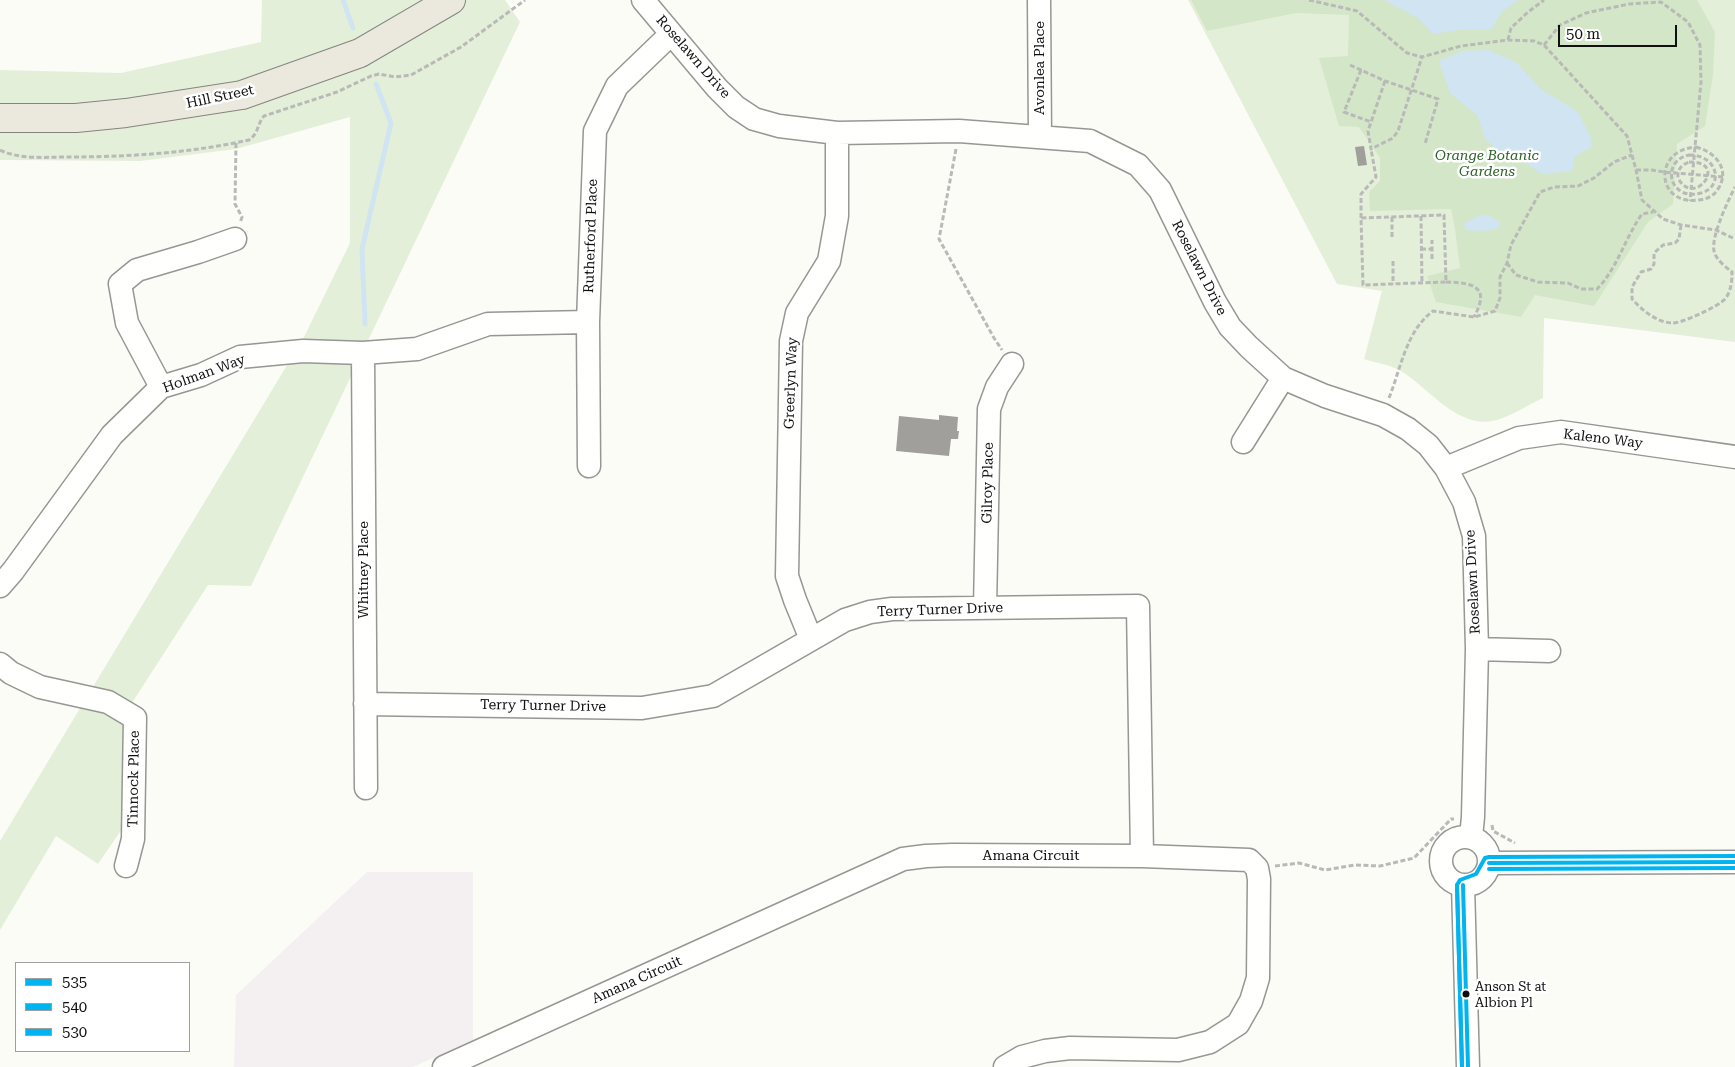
<!DOCTYPE html>
<html>
<head>
<meta charset="utf-8">
<style>
  body { margin:0 }
  #map { position:relative; width:1735px; height:1067px; overflow:hidden; background:#fcfcf7; font-family:"Roboto Serif",serif }
  canvas { display:block }
  .legend { position:absolute; left:15px; top:962px; width:175px; height:90px; box-sizing:border-box; background:#fff; border:1px solid #9f9f9f; margin:0; padding:6px 9px; list-style:none; font-size:15px; color:#101010 }
  .legend li { display:flex; align-items:center; gap:10px; height:25px }
  .legend b { width:25px; border:1px solid #9f9f9f }
  .scale { position:absolute; left:1558px; top:25px; width:119px; height:22px; box-sizing:border-box; border:2px solid #101010; border-top:0; padding-left:6px; font-size:15px; line-height:18px; white-space:nowrap; color:#101010; -webkit-text-stroke:4px #fff; paint-order:stroke }
</style>
</head>
<body>
<div id="map">
<canvas width="1735" height="1067"></canvas>
<ul class="legend">
<li><b style="height:6px;background:#00b5ef"></b>535</li>
<li><b style="height:6px;background:#00b5ef"></b>540</li>
<li><b style="height:6px;background:#00b5ef"></b>530</li>
</ul>
<div class="scale">50 m</div>
</div>
<script>
const ctx = document.querySelector('canvas').getContext('2d');
ctx.lineJoin = 'round';
function fill(path, color) {
  ctx.fillStyle = color;
  ctx.fill(path, 'evenodd');
}
function strokePath(path, color, width, dash) {
  ctx.strokeStyle = color;
  ctx.lineWidth = width;
  ctx.lineCap = dash ? 'butt' : 'round';
  ctx.setLineDash(dash || []);
  ctx.stroke(path);
}
function write(font, color, halo, rows, align = 'center') {
  ctx.font = font + ' "Roboto Serif",serif';
  ctx.lineWidth = 5;
  ctx.setLineDash([]);
  ctx.textBaseline = 'middle';
  ctx.strokeStyle = halo;
  ctx.fillStyle = color;
  for (const [text, x, y, turn = 0] of rows) {
    ctx.save();
    ctx.translate(x, y);
    ctx.rotate((+turn || 0) * Math.PI / 180);
    ctx.textAlign = isNaN(turn) ? turn : align;
    if (halo) ctx.strokeText(text, 0, 0);
    ctx.fillText(text, 0, 0);
    ctx.restore();
  }
}
fill(new Path2D(`
  M367,872H473V1040L413,1067H234L236,995Z`), '#f4f0f2');
fill(new Path2D(`
  M262,0H505L520,22L251,586L208,585L121,720L128,728L124,826L98,864L56,836L0,930V841L304,337L350,243V117L236,149L140,161L0,160V70L121,73L261,42Z
  M1188,0H1735V342L1544,318L1543,398C1528,405 1513,415 1497,420C1459,431 1430,389 1401,371C1391,365 1376,363 1364,359L1382,291L1337,284Z`), '#e4efd9');
fill(new Path2D(`
  M1191,0H1697L1715,32L1713,74L1705,126L1677,144L1673,204L1648,222L1594,306L1535,295L1521,317L1436,302L1427,276L1460,268L1455,229L1451,209L1370,211L1369,192L1380,181V158L1359,127L1339,126L1319,58L1348,56L1349,15L1296,13L1207,31Z`), '#d4e6c8');
fill(new Path2D(`
  M1384,0H1518L1502,12L1491,29L1458,30L1433,34L1418,18Z
  M1488,50L1516,62L1541,89L1578,112L1591,138L1592,147L1575,156L1572,171L1542,174L1521,160H1509L1485,139L1478,116L1450,93L1439,61L1462,51Z
  M1480,215H1487L1499,221L1500,225L1498,228C1488,232 1477,231 1466,230L1464,225L1466,222Z`), '#d1e4f2');
strokePath(new Path2D(`
  M343,0L353,28
  M365,324L362,249L391,123L376,84`), '#d1e4f2', 5);
fill(new Path2D(`
  M1364,146L1367,165L1358,166L1355,147Z
  M939,415L958,417L957,431H959L958,439H951L949,456L896,451L899,416L939,420Z`), '#a09f9c');
const minor = new Path2D(`
  M643,0L717,88L736,107L754,119L779,126L837,133L959,131L1090,141L1138,165L1160,190L1215,302L1230,327L1249,347L1283,378L1325,396L1383,415L1408,429L1428,445L1446,468L1464,502L1474,536L1477,649L1473,817L1471,837
  M1039,0L1040,137
  M363,353L366,788
  M161,387L127,323L120,284L137,270L198,252L235,239
  M1243,442L1283,378
  M589,466L588,322L595,131L617,86L671,34
  M1446,468L1519,438L1561,432L1735,457
  M0,586L13,571L112,435L161,387L201,375L240,357L303,351L363,353L417,349L488,324L588,322
  M985,608L989,409L997,387L1012,364
  M811,639L795,600L787,576L791,341L797,313L829,261L837,216V133
  M1477,649L1549,651
  M0,664L11,673L40,687L108,702L135,718L133,839L126,866
  M365,704L642,708L713,696L845,620L870,612L892,609L1138,606L1142,856
  M1441 861a24 24 0 1 1 48 0a24 24 0 1 1-48 0Z
  M1489,863L1735,862
  M1463,885L1468,1067
  M444,1067L903,859L926,856L952,855L1142,856L1249,860L1257,868L1259,879L1258,978L1251,1001L1238,1024L1210,1042L1178,1050L1070,1048L1045,1051L1022,1057L1005,1067`);
const major = new Path2D(`
  M0,118H76L126,113L242,95L360,53L451,0`);
strokePath(minor, '#969694', 25);
strokePath(major, '#848481', 30);
strokePath(new Path2D(`
  M1309,0L1357,11L1407,53L1422,57L1461,46L1508,40L1534,41L1544,45L1627,136L1636,170L1642,200L1663,219L1681,225L1716,230L1735,239
  M1508,40L1511,28L1528,12L1544,0
  M1544,45L1560,25L1586,13L1629,4L1661,2L1688,22L1700,45L1701,82L1690,201
  M1350,65L1385,81L1438,99L1425,144
  M1361,70L1344,112L1371,122
  M1385,81L1368,131L1371,149L1393,138L1398,131L1422,57
  M236,143L235,204L242,217L240,223
  M1696,147C1715,152 1731,169 1718,189C1714,196 1707,199 1699,200C1656,206 1652,150 1696,147Z
  M956,149L939,239L994,338L1002,350
  M0,150C21,160 45,157 68,157C128,157 190,153 249,140C259,133 257,124 264,116L337,92L371,76L379,74L395,77L411,75L461,47L525,0
  M1689,155C1719,155 1724,187 1701,193C1669,202 1660,161 1689,155Z
  M1689,162C1730,161 1694,209 1678,178C1677,170 1681,165 1689,162Z
  M1636,170H1652L1664,172L1723,177
  M1444,215L1446,282L1363,285L1361,218Z
  M1421,216L1422,283
  M1392,217V239
  M1361,218V194L1376,177L1371,149
  M1681,225L1679,239L1675,243L1663,245L1654,253V264L1651,269L1641,272L1632,287V299C1642,310 1656,322 1672,323C1681,324 1719,306 1725,299C1731,292 1732,281 1732,272C1726,267 1716,260 1714,251C1711,236 1728,201 1735,187
  M1421,249H1432
  M1432,259V240
  M1393,261V284
  M1507,263L1516,275L1538,282L1568,283L1581,289H1597C1617,269 1625,238 1642,214L1653,212
  M1446,282C1473,283 1491,286 1474,317
  M1389,398C1401,368 1406,331 1433,311L1474,317L1495,311L1500,298V277L1507,263L1511,245L1540,192L1554,187L1578,186L1594,178L1614,162L1632,155
  M1492,825L1493,831L1515,843
  M1275,866L1299,863L1325,870L1355,865L1380,866L1414,858L1451,819H1454`), '#b9b9b8', 3, [5, 2.5]);
strokePath(minor, '#fffffe', 22);
strokePath(major, '#ebe9dd', 28);
strokePath(new Path2D(`
  M1489,863L1735,862
  M1463,885L1468,1067`), '#00b5ef', 4);
strokePath(new Path2D(`
  M1489,869L1735,868
  M1457,885L1462,1067`), '#00b5ef', 4);
strokePath(new Path2D(`
  M1462,1067L1457,885L1460,880L1476,874L1485,858L1489,857L1735,856`), '#00b5ef', 4);
for (const [x, y, r, color] of [
  [1466,994,4.5,"#101010"]
]) {
  const dot = new Path2D();
  dot.arc(x, y, r, 0, 2 * Math.PI);
  ctx.fillStyle = color;
  ctx.fill(dot);
  strokePath(dot, '#fff', 2);
}
write('13px', '#101010', '#fff', [
  ["Anson St at",1475,987],
  ["Albion Pl",1475,1003]
], 'left');
write('14px', '#101010', '#fff', [
  ["Roselawn Drive",693,57,49],
  ["Avonlea Place",1040,68,-90],
  ["Hill Street",220,97,-12],
  ["Rutherford Place",591,236,-88],
  ["Roselawn Drive",1199,268,63],
  ["Holman Way",204,374,-20],
  ["Greerlyn Way",791,383,-88],
  ["Kaleno Way",1603,439,7],
  ["Gilroy Place",988,483,-89],
  ["Whitney Place",364,570,-90],
  ["Roselawn Drive",1473,582,-93],
  ["Terry Turner Drive",940,610,-2],
  ["Terry Turner Drive",543,706,1],
  ["Tinnock Place",134,779,-89],
  ["Amana Circuit",1031,856],
  ["Amana Circuit",637,980,-24]
]);
write('italic 14px', '#2d6127', '#fff', [
  ["Orange Botanic",1487,156],
  ["Gardens",1487,172]
]);
</script>
</body>
</html>
